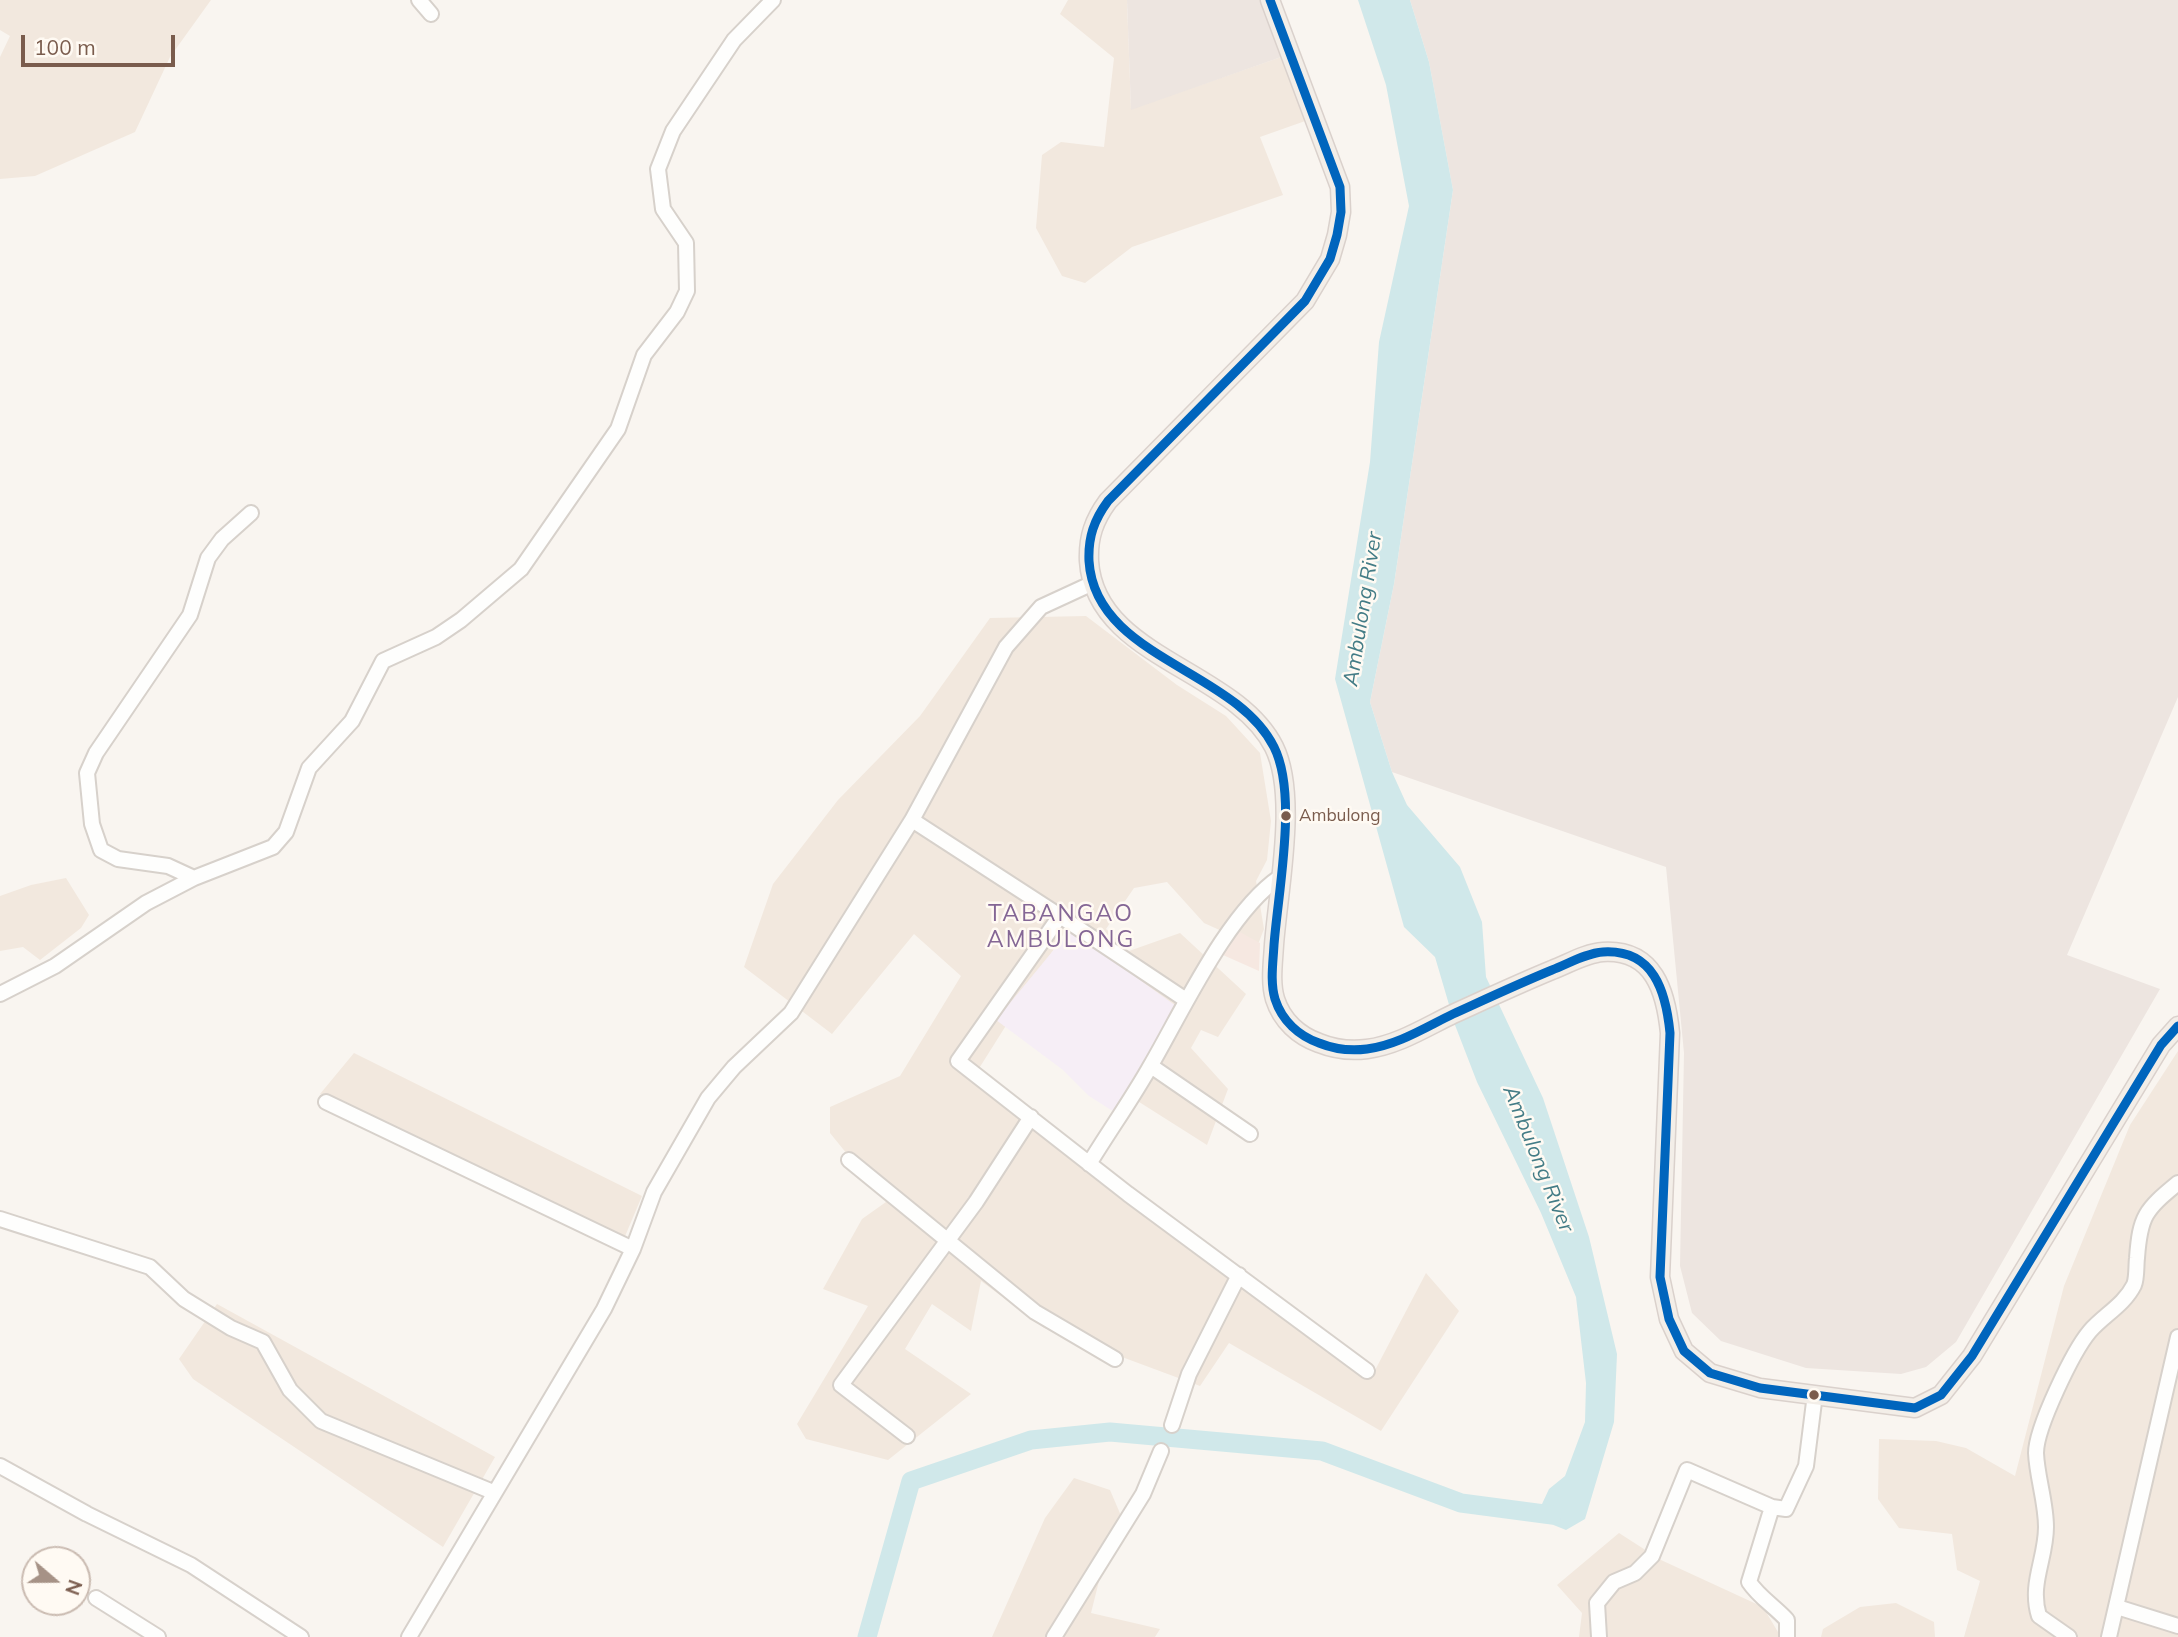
<!DOCTYPE html>
<html>
<head>
<meta charset="utf-8">
<style>
  body { margin:0 }
  #map { position:relative; width:2178px; height:1637px; overflow:hidden; background:#f9f5f0; font-family:Mulish,sans-serif }
  canvas { display:block }
  .north { position:absolute; left:21px; top:1546px; width:70px; height:70px; box-sizing:border-box; background:#fffaf3; border:2px solid #cabbb1; border-radius:50%; rotate:110deg; font-size:19px; font-weight:700; line-height:28px; text-align:center; color:#7a5c4d }
  .north::after { content:''; display:block; margin:auto; width:24px; height:32px; background:#a69286; clip-path:polygon(50% 0,100% 100%,50% 72%,0 100%) }
  .scale { position:absolute; left:21px; top:35px; width:154px; height:32px; box-sizing:border-box; border:4px solid #7a5c4d; border-top:0; padding-left:9px; font-size:21px; line-height:24px; white-space:nowrap; color:#7a5c4d; -webkit-text-stroke:5px #fffaf3; paint-order:stroke }
</style>
</head>
<body>
<div id="map">
<canvas width="2178" height="1637"></canvas>
<div class="north">N</div>
<div class="scale">100 m</div>
</div>
<script>
const ctx = document.querySelector('canvas').getContext('2d');
ctx.lineJoin = 'round';
function fill(path, color) {
  ctx.fillStyle = color;
  ctx.fill(path, 'evenodd');
}
function strokePath(path, color, width, dash) {
  ctx.strokeStyle = color;
  ctx.lineWidth = width;
  ctx.lineCap = dash ? 'butt' : 'round';
  ctx.setLineDash(dash || []);
  ctx.stroke(path);
}
function write(font, color, halo, rows, align = 'center') {
  ctx.font = font + ' Mulish,sans-serif';
  ctx.lineWidth = 5;
  ctx.setLineDash([]);
  ctx.textBaseline = 'middle';
  ctx.strokeStyle = halo;
  ctx.fillStyle = color;
  for (const [text, x, y, turn = 0] of rows) {
    ctx.save();
    ctx.translate(x, y);
    ctx.rotate((+turn || 0) * Math.PI / 180);
    ctx.textAlign = isNaN(turn) ? turn : align;
    if (halo) ctx.strokeText(text, 0, 0);
    ctx.fillText(text, 0, 0);
    ctx.restore();
  }
}
fill(new Path2D(`
  M0,0H211L170,57L135,132L35,176L0,179V57L10,36L0,30Z
  M1068,0H1127L1131,109L1284,56L1308,120L1260,137L1283,195L1132,247L1085,283L1062,276L1036,228L1042,155L1061,142L1104,147L1114,58L1060,14Z
  M1086,616L1177,685L1226,716L1260,753L1271,821L1267,860L1256,881L1264,929L1257,947L1204,923L1167,882L1134,888L1106,929L1129,951L1180,933L1246,994L1218,1037L1201,1030L1191,1048L1228,1089L1207,1145L1136,1100L1186,1017L1068,927L978,1070L1236,1274L1336,1359L1372,1376L1426,1273L1459,1311L1381,1431L1229,1343L1200,1386L1044,1328L981,1281L971,1331L932,1304L905,1349L971,1394L888,1460L806,1439L797,1424L868,1306L823,1289L862,1219L886,1202L830,1133V1107L900,1076L961,976L914,934L832,1034L744,967L773,884L838,800L920,716L990,618Z
  M66,878L89,915L81,928L40,960L23,947L0,951V896L31,885Z
  M2178,1051V1637H1964L1980,1581L1957,1570L1952,1534L1899,1528L1878,1499L1879,1439L1936,1441L1966,1448L2015,1476L2064,1286L2130,1125Z
  M354,1053L642,1196L623,1241L320,1094Z
  M217,1304L495,1457L443,1547L193,1379L179,1359Z
  M1074,1478L1110,1490L1125,1525L1102,1569L1091,1613L1160,1629L1155,1637H992L1045,1518Z
  M1619,1533L1661,1560L1763,1607L1781,1637H1579L1582,1613L1557,1585Z
  M1896,1603L1934,1622L1935,1637H1821L1823,1629L1860,1607Z`), '#f2e8de');
fill(new Path2D(`
  M1238,931L1260,943L1259,971L1223,955Z`), '#f6e8e1');
fill(new Path2D(`
  M1127,0H1266L1284,56L1131,110Z
  M1410,0H2178V697L2067,955L2160,989L1956,1342L1926,1367L1901,1374L1806,1368L1721,1341L1692,1313L1680,1266L1684,1053L1666,867L1392,772L1370,702L1394,584L1453,190L1429,62Z`), '#ede5e0');
fill(new Path2D(`
  M1070,930L1179,1008L1119,1115L1089,1096L1063,1070L996,1020Z`), '#f6eef6');
fill(new Path2D(`
  M1358,0H1410L1429,62L1453,190L1394,584L1370,702L1392,772L1407,805L1460,867L1482,922L1486,977L1543,1098L1589,1237L1617,1354L1614,1422L1585,1519L1566,1530L1531,1516L1528,1511L1542,1504L1549,1489L1565,1476L1585,1422L1586,1383L1576,1297L1541,1213L1477,1082L1455,1025L1435,957L1404,927L1335,679L1370,462L1379,342L1409,206L1386,85Z`), '#d0e8ea');
strokePath(new Path2D(`
  M867,1637L911,1481L1031,1440L1110,1432L1322,1451L1461,1503L1552,1515`), '#d0e8ea', 19);
const minor = new Path2D(`
  M419,0L431,14
  M912,820L1060,916L958,1061L1128,1194L1367,1371
  M194,878L168,866L118,859L101,850L92,824L87,773L96,753L190,615L208,558L222,539L251,513
  M1060,916L1186,1000
  M0,994L55,966L146,903L194,878L273,847L286,832L309,768L352,721L383,661L436,637L461,620L521,569L618,429L644,355L677,312L687,291L686,243L663,209L658,169L673,131L734,40L773,0
  M1151,1066L1250,1134
  M326,1102L633,1249
  M849,1160L1035,1312L1115,1359
  M1089,1164C1109,1131 1132,1099 1151,1065C1183,1010 1228,912 1280,877
  M0,1219L150,1267L184,1299L231,1328L263,1342L290,1390L321,1421L493,1492
  M1172,1425L1189,1374L1239,1275
  M907,1436L841,1385L976,1202L1031,1117
  M0,1466L87,1514L191,1565L301,1637
  M1772,1507L1749,1582C1759,1597 1774,1606 1787,1620V1637
  M96,1598L158,1637
  M2117,1607L2178,1626
  M409,1637L604,1309L633,1249L654,1192L708,1098L734,1067L791,1013L912,820L1006,647L1041,607L1093,583
  M1054,1637L1143,1494L1161,1451
  M1599,1637L1597,1603L1614,1582L1635,1573L1652,1556L1687,1470L1772,1507L1786,1509L1806,1466L1815,1394
  M2069,1637L2039,1616C2029,1584 2046,1559 2046,1527C2046,1502 2037,1477 2036,1453C2036,1428 2073,1351 2090,1331C2104,1315 2124,1305 2134,1285C2137,1278 2136,1266 2137,1258C2140,1216 2145,1210 2178,1183
  M2109,1637L2178,1337`);
const major = new Path2D(`
  M1270,0L1340,187L1341,212L1337,235L1330,259L1305,301L1108,501C1094,520 1088,537 1089,561C1095,658 1235,669 1274,747C1298,795 1278,891 1274,945C1273,963 1270,982 1275,999C1282,1021 1299,1036 1319,1043C1334,1049 1352,1051 1367,1049C1398,1045 1426,1027 1453,1014C1486,999 1518,984 1552,970C1568,964 1586,953 1603,952C1654,949 1666,992 1670,1033L1660,1277L1669,1319L1684,1351L1710,1373L1760,1388L1915,1408L1941,1395L1972,1356L2161,1045L2178,1026`);
strokePath(minor, '#d7d1cb', 18);
strokePath(major, '#dad1cc', 21);
strokePath(minor, '#fefefd', 14);
strokePath(major, '#f3eee8', 18);
strokePath(new Path2D(`
  M1270,0L1340,187L1341,212L1337,235L1330,259L1305,301L1108,501C1094,520 1088,537 1089,561C1095,658 1235,669 1274,747C1298,795 1278,891 1274,945C1273,963 1270,982 1275,999C1282,1021 1299,1036 1319,1043C1334,1049 1352,1051 1367,1049C1398,1045 1426,1027 1453,1014C1486,999 1518,984 1552,970C1568,964 1586,953 1603,952C1654,949 1666,992 1670,1033L1660,1277L1669,1319L1684,1351L1710,1373L1760,1388L1915,1408L1941,1395L1972,1356L2161,1045L2178,1026`), '#0065bd', 9);
for (const [x, y, r, color] of [
  [1286,816,6,"#7a5c4d"],
  [1814,1395,6,"#7a5c4d"]
]) {
  const dot = new Path2D();
  dot.arc(x, y, r, 0, 2 * Math.PI);
  ctx.fillStyle = color;
  ctx.fill(dot);
  strokePath(dot, '#fffaf3', 2.5);
}
write('17px', '#7a5c4d', '#fffaf3', [
  ["Ambulong",1299,816]
], 'left');
write('italic 21px', '#437c86', '#fffaf3', [
  ["Ambulong River",1363,609,-81],
  ["Ambulong River",1538,1159,68]
]);
ctx.letterSpacing = '2px';
write('23px', '#846695', '#fffaf3', [
  ["TABANGAO",1061,914],
  ["AMBULONG",1061,940]
]);
ctx.letterSpacing = '0px';
</script>
</body>
</html>
